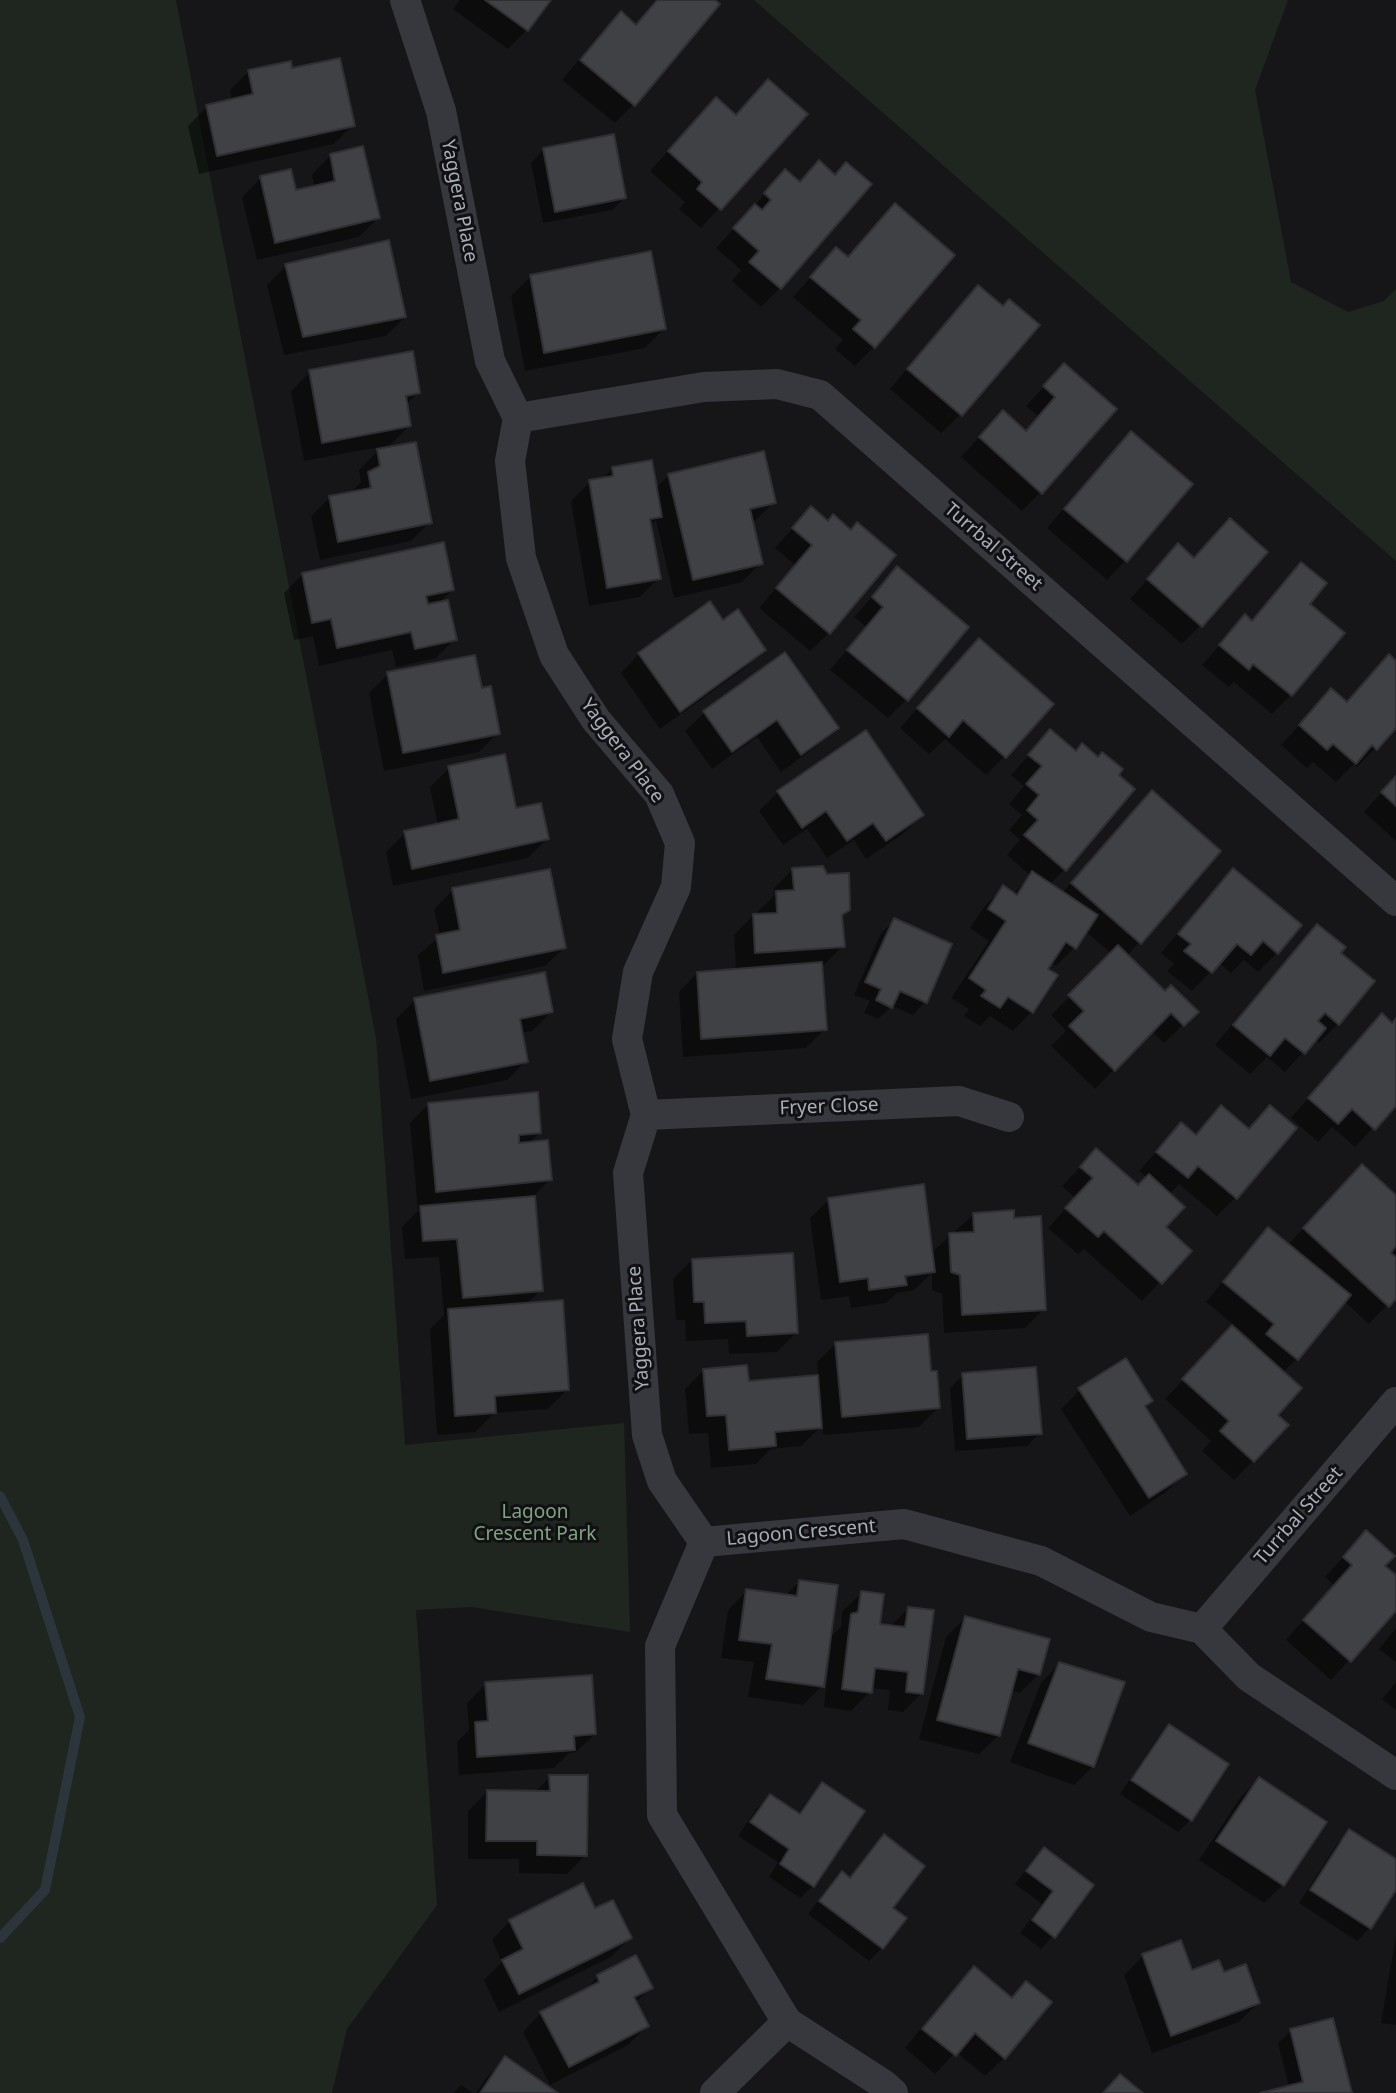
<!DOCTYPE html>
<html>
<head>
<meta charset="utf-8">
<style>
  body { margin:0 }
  canvas { display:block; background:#161618 }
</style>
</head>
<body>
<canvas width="1396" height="2093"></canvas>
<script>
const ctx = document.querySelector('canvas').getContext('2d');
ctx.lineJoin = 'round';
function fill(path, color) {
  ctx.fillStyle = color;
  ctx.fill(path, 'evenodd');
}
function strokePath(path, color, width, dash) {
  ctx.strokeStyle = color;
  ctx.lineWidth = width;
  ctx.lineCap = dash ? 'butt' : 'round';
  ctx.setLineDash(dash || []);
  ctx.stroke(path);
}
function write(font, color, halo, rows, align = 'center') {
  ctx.font = font + ' "Noto Sans",sans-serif';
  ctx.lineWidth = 6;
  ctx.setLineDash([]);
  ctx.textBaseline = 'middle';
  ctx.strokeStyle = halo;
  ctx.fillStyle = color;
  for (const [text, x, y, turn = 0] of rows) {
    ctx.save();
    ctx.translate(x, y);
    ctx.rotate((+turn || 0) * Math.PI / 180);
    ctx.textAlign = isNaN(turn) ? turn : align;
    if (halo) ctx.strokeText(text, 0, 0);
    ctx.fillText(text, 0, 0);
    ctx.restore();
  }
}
fill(new Path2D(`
  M0,0H176L376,1038L405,1445L624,1423L630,1632L472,1607L416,1610L437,1905L347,2029L332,2093H0Z
  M754,0H1288L1255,90L1291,282L1348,312L1384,301L1396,289V561Z`), '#1e261f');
fill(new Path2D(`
  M460,0H548L527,30L508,49L453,9Z
  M655,0H713L633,105L615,123L562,80L602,32L621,13L635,25Z
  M291,70L353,125L334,144L199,174L188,126L207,107L232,101L230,90L249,71Z
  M805,115L701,228L679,209L685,202L650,171L698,118Z
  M543,150L625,197L612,210L543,223L531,163Z
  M331,155L378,218L359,237L257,260L242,197L261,178L294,192L314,187L312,174Z
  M819,162L835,176L869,184L780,288L761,307L732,281L741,270L716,248L785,172L798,183Z
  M895,205L952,255L874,347L855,366L835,349L843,340L793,297L836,249L847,258Z
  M286,266L405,317L386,336L284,355L267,285Z
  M530,277L664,329L645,348L525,371L511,296Z
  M979,288L1002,308L1037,325L960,415L941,433L890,389L960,306Z
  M1064,365L1041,492L1022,511L961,457L984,432H1024L1038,416L1026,406Z
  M310,372L418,393L406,405L409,426L390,445L304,461L291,391Z
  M1131,433L1190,484L1125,561L1107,580L1047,528L1112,452Z
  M378,451L430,522L411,541L320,560L311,516L330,497L349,494L361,482L359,470Z
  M613,468L655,489L669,475L774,502L755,521L752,522L761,563L742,582L674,598L656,520L650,526L659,578L640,597L589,606L571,501L590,482L601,480Z
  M811,508L829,633L810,651L759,608L795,565L775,548Z
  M1178,546L1200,626L1182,644L1130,599Z
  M1301,564L1307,604L1342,633L1291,695L1272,714L1234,682L1229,687L1202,665L1245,617L1250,622L1282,583Z
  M897,569L907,699L888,718L830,670L866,627L854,617Z
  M303,574L452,590L438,604L455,639L436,658L396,667L392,650L319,666L313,636L294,640L284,593Z
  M723,622L764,649L745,668L660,729L621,673L639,654Z
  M785,655L836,727L817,746L781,772L757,737L712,769L685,731L704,713Z
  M1389,657L1396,663V726L1357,767L1354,764L1336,782L1313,762L1307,768L1281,745L1331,690L1346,704Z
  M960,659L1005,756L986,775L945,739L929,754L900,728Z
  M388,674L480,691L498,733L479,752L384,771L369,693Z
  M1050,732L1064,870L1049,885L1062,893L1133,812L1219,852L1127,956L1165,993L1196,1012L1164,1043L1152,1031L1095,1089L1051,1046L1066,1031L1051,1015L1112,954L1085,931L1074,948L1056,966L1050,963L1031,1012L1013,1031L990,1016L980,1026L964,1016L969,1009L951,998L989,941L970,928L984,907L1003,888L1013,894L1031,876L1007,855L1020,840L1009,830L1022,815L1009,804L1024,786L1011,775Z
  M449,768L515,810L547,839L528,858L393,886L386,852L405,833L438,826L430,787Z
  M1396,776V841L1364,812Z
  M778,792L922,815L903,834L866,859L854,840L827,858L807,829L783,845L759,811Z
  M793,869L849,909L841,917L843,946L824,965H820L825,1029L806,1048L683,1057L679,992L697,973L736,970L734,935L753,916H758L757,912L775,895L774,888Z
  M1233,870L1277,953L1258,972L1244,960L1231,973L1219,963L1192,991L1167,971L1174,964L1161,953L1214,889Z
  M453,890L564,948L545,966L424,991L418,955L440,936L434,909Z
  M894,921L925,1002L913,1015L892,1006L878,1019L864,1013L870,1001L854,995L881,933Z
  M1317,926L1338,953V1024L1319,1043L1315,1039L1285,1072L1267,1057L1250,1074L1215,1045L1298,945Z
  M415,1000L551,1012L532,1031L521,1033L526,1061L507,1080L411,1099L396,1019Z
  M1382,1016L1391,1024L1396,1020V1103L1355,1147L1332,1127L1318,1142L1291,1118L1363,1034Z
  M429,1104L540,1132L528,1144L550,1179L533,1197L541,1290L526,1305L567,1390L548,1409L494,1413L475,1432L437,1435L430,1329L444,1315L439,1257L405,1259L402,1227L418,1211L410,1123Z
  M1221,1107L1248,1130L1270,1107L1235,1198L1217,1216L1179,1184L1169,1195L1164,1227L1189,1251L1142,1301L1084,1249L1078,1254L1048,1228L1075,1198L1062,1186L1097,1150L1138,1187L1147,1178L1139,1171L1181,1124L1194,1135Z
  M1343,1185L1396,1197V1296L1369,1324L1344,1301L1297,1359L1282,1373L1276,1415L1253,1461L1234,1480L1202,1451L1211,1441L1165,1399L1234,1325L1206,1302L1250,1248L1268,1229L1288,1245ZM1236,1327L1256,1344L1253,1347L1234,1330Z
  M829,1200L931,1253L974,1214L1013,1220L1044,1309L1025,1328L944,1333L942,1294L932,1290V1273L914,1290L897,1293L886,1303L851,1308L849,1296L821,1300L810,1218Z
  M692,1260L796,1333L777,1352L729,1354L728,1339L686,1341L685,1320H676L673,1279Z
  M836,1343L930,1373L938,1408L919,1427L823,1435V1425L801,1446L771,1449L756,1464L711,1468L708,1433L689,1434L685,1389L704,1370L747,1383L818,1377L817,1362Z
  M963,1375L1040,1433L1027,1446L955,1451L950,1388Z
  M1080,1390L1151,1401L1144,1408L1185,1473L1166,1492L1130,1516L1061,1409Z
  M1366,1532L1383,1566L1396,1578V1608L1331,1680L1286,1640L1334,1585L1325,1577Z
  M799,1582L829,1638L841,1627L842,1612L861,1593L878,1625L890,1627L908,1609L922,1693L903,1712L888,1710L890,1690L871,1688L870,1692L851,1711L824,1707L831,1647H828L822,1686L803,1705L748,1697L754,1662L721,1658L728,1610L747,1591L785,1596Z
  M965,1618L1039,1674L1020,1693L1010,1690L998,1736L979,1754L919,1739L946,1637Z
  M1396,1628V1662L1379,1649Z
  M1059,1664L1093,1766L1074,1785L1010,1762L1041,1683Z
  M1396,1682V1710L1382,1699Z
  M486,1684L595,1734L576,1752L569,1753L554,1768L459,1775L457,1742L469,1730L467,1703Z
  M1169,1726L1190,1820L1178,1832L1120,1794L1157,1739Z
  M550,1777L586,1855L567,1874L519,1873V1859H468V1811L487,1792H535Z
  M1259,1779L1283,1885L1264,1903L1199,1860L1240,1798Z
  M822,1784L813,1886L800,1898L769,1877L778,1862L738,1836L757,1808L770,1796L798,1814L810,1797Z
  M1349,1832L1396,1861V1887L1370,1928L1357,1941L1299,1903L1337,1844Z
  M884,1837L891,1908L904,1918L882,1948L869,1961L808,1914L829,1886L842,1873L849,1879L871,1849Z
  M1044,1850L1092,1885L1053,1936L1041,1949L1020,1933L1042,1904L1015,1884L1032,1862Z
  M594,1911L630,1938L611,1957L499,2012L484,1980L502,1962L492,1940L510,1921Z
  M1396,1935V2025L1381,2023Z
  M1143,1956L1191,1972L1223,1975L1258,2003L1239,2022L1152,2053L1124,1975Z
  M974,1968L1011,1999L1026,1983L1004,2058L985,2076L956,2052L935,2074L905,2048L955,1987Z
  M598,1976L650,1988L635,2003L647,2026L628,2045L550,2085L523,2032L541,2013L583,1992Z
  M1291,2031L1350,2093H1267L1289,2087L1278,2043Z
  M506,2059L555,2093H476L487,2077Z
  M461,2085L473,2093H453Z`), '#0007');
strokePath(new Path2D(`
  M0,1496L23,1540L80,1717L45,1890L0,1938`), '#2c353c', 10);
const building = new Path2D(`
  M485,0H551L528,31Z
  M657,0H715L720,4L635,106L580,60L621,11L636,25Z
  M340,58L355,126L217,156L206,105L253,94L248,70L291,61L292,68Z
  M768,79L808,114L721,210L697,189L702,182L668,151L716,97L736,115Z
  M614,134L626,198L555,212L543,148Z
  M363,146L380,218L275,243L260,176L291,169L296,190L335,181L330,154Z
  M819,160L835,175L846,162L872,184L781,289L749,262L759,251L733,228L755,204L762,210L771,200L764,193L785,169L800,182Z
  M895,203L955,255L875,348L853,329L861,320L810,277L836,247L848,257Z
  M389,240L406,317L303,337L285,264Z
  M651,251L666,329L544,353L530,275Z
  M978,285L1003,306L1009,299L1040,325L962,416L907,369Z
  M413,351L420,393L406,396L411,426L322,443L309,370Z
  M1064,363L1117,409L1042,494L979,437L1003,410L1026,431L1055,397L1043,386Z
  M1131,431L1193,484L1127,562L1064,509Z
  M416,442L432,523L338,542L329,496L371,488L368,472L380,466L377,449Z
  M764,451L776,503L750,509L763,564L693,580L668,474Z
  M652,460L662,517L650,519L661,579L607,588L589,480L613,476L612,467Z
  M811,506L828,521L833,514L851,530L857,522L896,555L830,634L776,588L812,545L792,528Z
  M1230,518L1268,552L1202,627L1147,579L1178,543L1194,558Z
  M444,542L454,590L426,596L428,604L448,600L457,640L415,649L411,632L337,648L331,619L312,623L302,573Z
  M1301,562L1327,583L1310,604L1345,633L1292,696L1253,664L1249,670L1219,645L1245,614L1252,621Z
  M897,566L969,627L908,701L847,650L883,607L872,597Z
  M710,601L723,620L738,609L766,650L680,712L638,653Z
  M979,638L1054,704L1006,758L963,720L949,737L917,708Z
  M785,652L839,728L801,755L777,720L732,752L703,711Z
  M1389,654L1396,661V728L1377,750L1372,745L1356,764L1333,744L1327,750L1299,725L1331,688L1347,702Z
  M475,655L482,688L491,686L500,734L403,753L387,672Z
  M1050,729L1076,751L1082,743L1098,757L1102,752L1123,769L1119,775L1135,789L1066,871L1024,835L1038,820L1027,810L1039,795L1026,784L1042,766L1028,755Z
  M866,730L924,815L886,841L873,823L847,841L826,811L802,828L777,791Z
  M505,754L516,808L541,803L549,839L412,869L404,831L459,819L448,766Z
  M1396,776V806L1381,792Z
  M1152,790L1221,851L1141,944L1071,883Z
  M823,866L827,874L849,873L850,910L842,915L845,947L755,953L753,914L777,913L776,891L794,890L792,868Z
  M1233,868L1302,925L1278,954L1263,941L1251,955L1237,944L1212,973L1184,951L1191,944L1178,934Z
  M550,869L566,948L443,973L436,935L460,930L452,888Z
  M1032,871L1098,915L1076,949L1066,942L1048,969L1058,975L1033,1013L1008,997L1000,1008L981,996L986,990L969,978L1006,921L988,909L1003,885L1017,895Z
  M894,918L952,944L927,1003L900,991L892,1008L876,1000L881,989L865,982Z
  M1317,924L1346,947L1341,953L1375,981L1339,1025L1325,1013L1318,1021L1326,1028L1305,1054L1285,1038L1270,1056L1233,1025Z
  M1118,945L1165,991L1171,985L1199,1012L1184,1026L1171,1013L1115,1071L1069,1026L1084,1011L1068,995Z
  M822,962L827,1030L701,1039L697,972Z
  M545,972L553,1012L520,1019L528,1062L430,1081L414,998Z
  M1382,1013L1392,1023L1396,1018V1106L1375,1130L1352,1109L1338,1124L1308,1098Z
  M538,1092L541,1133L519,1135V1143L548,1140L552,1180L436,1192L428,1103Z
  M1221,1105L1249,1129L1270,1105L1297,1128L1237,1199L1198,1166L1188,1178L1156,1152L1181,1122L1196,1135Z
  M1096,1148L1138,1185L1149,1174L1185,1207L1166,1227L1192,1251L1162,1284L1104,1231L1098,1237L1065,1208L1093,1178L1080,1167Z
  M1362,1164L1396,1195V1246L1391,1253L1396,1257V1299L1389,1307L1303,1228Z
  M924,1184L935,1272L905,1276L907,1285L869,1290L868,1278L840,1282L828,1198Z
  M535,1196L543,1291L463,1298L457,1239L423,1241L420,1206Z
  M1014,1210V1218L1041,1216L1046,1310L962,1315L960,1275L951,1272L949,1233L974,1232L973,1213Z
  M1268,1227L1351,1295L1298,1360L1266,1334L1274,1324L1223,1282Z
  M793,1253L798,1333L747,1336L746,1321L705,1323L704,1302H694L692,1259Z
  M563,1300L569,1390L495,1396L496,1413L455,1416L448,1309Z
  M1232,1325L1302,1388L1278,1415L1289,1425L1254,1462L1220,1431L1229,1421L1182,1379Z
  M928,1334L931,1371H937L940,1408L842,1417L835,1342Z
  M1126,1358L1153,1401L1145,1406L1187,1474L1149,1498L1078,1388Z
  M747,1365L749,1381L818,1375L822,1428L775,1432L776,1446L729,1450L726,1415L707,1416L703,1369Z
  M1036,1367L1042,1434L967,1439L962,1373Z
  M1366,1530L1395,1556L1385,1566L1396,1575V1611L1351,1662L1303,1620L1352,1565L1343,1557Z
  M799,1580L838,1585L824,1687L766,1679L772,1644L739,1640L746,1589L797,1596Z
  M861,1591L884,1594L880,1624L905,1627L908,1607L934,1610L923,1694L906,1692L908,1672L875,1668L872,1693L842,1689L851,1614L858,1612Z
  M965,1616L1050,1639L1040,1675L1018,1669L1000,1736L937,1720Z
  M1059,1662L1125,1682L1094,1767L1028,1743Z
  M592,1675L596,1734L574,1736L575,1750L477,1757L475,1722L488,1721L485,1682Z
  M1169,1724L1229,1764L1192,1821L1131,1780Z
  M549,1775H588L587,1856L537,1855V1841H486L487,1790L550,1791Z
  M1259,1777L1327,1822L1284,1886L1216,1841Z
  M822,1782L865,1811L814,1887L780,1864L789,1849L750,1822L770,1794L800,1814Z
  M1349,1829L1396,1859V1890L1371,1929L1310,1890Z
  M884,1834L925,1866L893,1908L907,1918L883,1949L819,1901L842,1871L850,1878Z
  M1044,1847L1094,1885L1055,1938L1032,1920L1053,1891L1026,1871Z
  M583,1883L595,1908L613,1900L632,1938L519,1994L502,1960L523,1949L509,1920Z
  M1181,1940L1192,1970L1219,1960L1224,1972L1246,1964L1260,2003L1171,2036L1142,1954Z
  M636,1955L653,1988L634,1997L649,2026L569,2067L540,2012L599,1982L597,1975Z
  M974,1966L1012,1998L1026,1981L1052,2002L1005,2059L975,2033L956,2056L922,2029Z
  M1333,2018L1352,2093H1260L1303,2082L1290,2029Z
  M505,2056L558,2093H480Z
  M1120,2074L1143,2093H1103Z`);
fill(building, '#404145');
strokePath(building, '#303034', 2);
strokePath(new Path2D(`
  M405,0L441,111L490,361L518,418L510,461L521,558L554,655L596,720L659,794L680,843L676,887L638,972L627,1039L646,1115L628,1173L647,1435L662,1481L704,1542
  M518,418L704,387L777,384L820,395L1396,901
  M646,1115L959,1101L1009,1117
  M1202,1629L1396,1402
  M715,2093L787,2022
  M893,2093L883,2084L787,2022L662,1815L660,1646L704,1542L904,1524L1041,1561L1151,1617L1202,1629L1249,1677L1396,1775`), '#37383d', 30);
write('19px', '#a8adb8', '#111113', [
  ["Yaggera Place",459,201,79],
  ["Turrbal Street",993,547,41],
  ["Yaggera Place",622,751,53],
  ["Fryer Close",829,1107,-2],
  ["Yaggera Place",639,1328,-94],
  ["Turrbal Street",1299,1516,-49],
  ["Lagoon Crescent",801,1533,-5]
]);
write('19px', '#7fa381', '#111113', [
  ["Lagoon",535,1513],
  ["Crescent Park",535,1535]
]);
</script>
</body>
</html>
